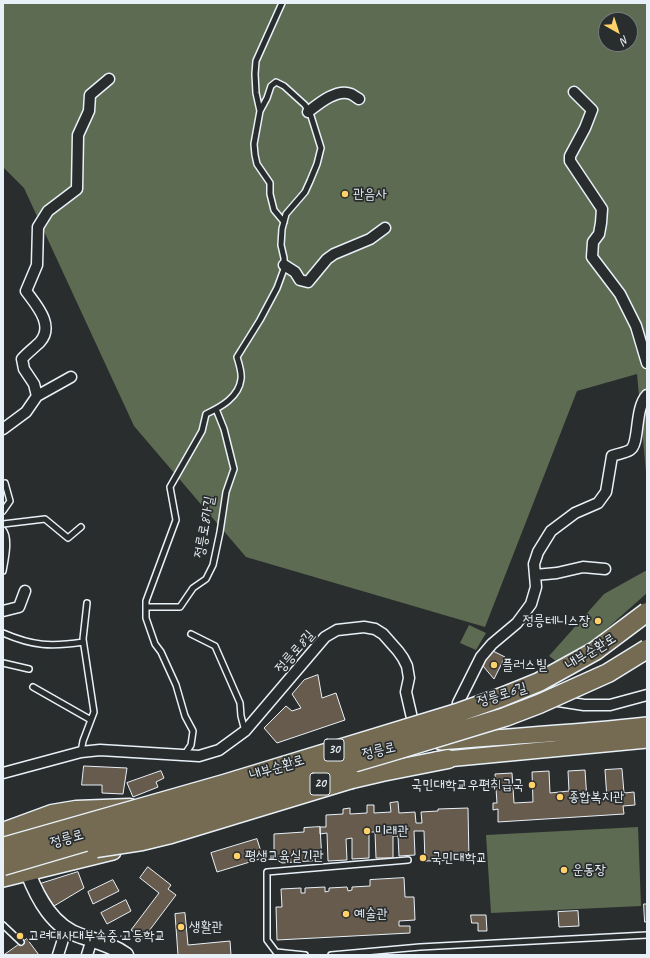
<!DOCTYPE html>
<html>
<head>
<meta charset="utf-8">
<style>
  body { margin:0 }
  #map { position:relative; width:650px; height:958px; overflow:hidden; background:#2a2d2e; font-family:Caveat,sans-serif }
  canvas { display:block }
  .frame { position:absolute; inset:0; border:4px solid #e8f1f8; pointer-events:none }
  .north { position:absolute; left:598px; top:12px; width:40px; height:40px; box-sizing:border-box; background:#2a2d2e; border:1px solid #767b7f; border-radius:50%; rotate:141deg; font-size:11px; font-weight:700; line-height:16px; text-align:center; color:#e8f1f8 }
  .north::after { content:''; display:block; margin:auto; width:14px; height:18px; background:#ffd166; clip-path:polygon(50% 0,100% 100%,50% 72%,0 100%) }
</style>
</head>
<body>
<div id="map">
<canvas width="650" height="958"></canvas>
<div class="frame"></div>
<div class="north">N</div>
</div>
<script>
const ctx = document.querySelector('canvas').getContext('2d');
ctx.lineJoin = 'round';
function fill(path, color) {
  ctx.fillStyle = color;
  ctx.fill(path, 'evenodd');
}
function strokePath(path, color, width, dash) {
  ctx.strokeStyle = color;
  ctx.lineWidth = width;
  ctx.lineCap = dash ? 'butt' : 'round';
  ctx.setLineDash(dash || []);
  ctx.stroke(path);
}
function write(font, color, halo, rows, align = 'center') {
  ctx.font = font + ' Caveat,"Poor Story",sans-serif';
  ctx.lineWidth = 3.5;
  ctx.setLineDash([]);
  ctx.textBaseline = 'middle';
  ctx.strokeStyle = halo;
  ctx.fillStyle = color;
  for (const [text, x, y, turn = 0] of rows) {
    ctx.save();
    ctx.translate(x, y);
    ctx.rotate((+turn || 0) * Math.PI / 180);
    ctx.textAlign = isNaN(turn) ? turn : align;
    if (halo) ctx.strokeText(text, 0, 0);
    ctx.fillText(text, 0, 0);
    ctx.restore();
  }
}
fill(new Path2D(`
  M3,3H647V483L637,374L577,391L485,627L246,557L134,426L24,188L3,167ZM606,20H630V44H606Z
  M647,570V593L594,640L556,661L549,656L604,594Z
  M469,625L486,633L476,650L460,643Z
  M638,827L641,906L491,913L486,835Z`), '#5d6b52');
const building = new Path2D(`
  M491,650L505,657L494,679L483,666Z
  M318,675L322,698L336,693L345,720L277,743L264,728L286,706L292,711L301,708L292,694L304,680Z
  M84,766L127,768L123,794L102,793V785H82Z
  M622,769L624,793L634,792L635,805L623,806L624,814L498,822V809L493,810V803H497L495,774L512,773L514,803L533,802L532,772L549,771L550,793L569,791L568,771L585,770L587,800L607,799L605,770Z
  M161,771L164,778L156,782L158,787L133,797L127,783Z
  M398,802L399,813L415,812L416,823H422L421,812L438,811V809L468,808L469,860L425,861L424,831H414L415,855L399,856L398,836H393V858H376L375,832H369V858L352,859V838L346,839L347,860L328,861L327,833L320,834V827H326V815L343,814V809L350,808V814L367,813V805H374V813L391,812L390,803Z
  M320,827L322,860L282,863L274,858V834L304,832V828Z
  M257,839L263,858L217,872L211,853Z
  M148,867L171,885L168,889L176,895L143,939L131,930L159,893L140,878Z
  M78,872L84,888L54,906L40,884Z
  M404,878L405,897H414L415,920L399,921V926H410V933L277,940L276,907H282L281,889L301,888V893H305V888L325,887V892L329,891V888L347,887L348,891L352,890V887L370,886V880Z
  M113,880L119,891L93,904L88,892Z
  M126,900L131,911L107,924L101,913Z
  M644,904H647V922H645Z
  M578,911L579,926L559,927L558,912Z
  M185,913L188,945L230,941L231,955H178L175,914Z
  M471,915H486L487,931H478V923H472Z
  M27,939L39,955H4Z`);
fill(building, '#675b4e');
strokePath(building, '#e8f1f8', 1);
const lane = new Path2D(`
  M260,111L254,144L255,155L257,164L270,183V194L274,210L284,222
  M3,511L10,501L5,483
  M3,524L45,519L68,538L81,527
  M3,530C10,538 5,560 3,571
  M146,607H180L193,588L206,579L213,565L220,532L226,492L234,469L224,429L216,409
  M3,633C33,646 51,647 83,642
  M191,634L215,646L240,703L241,716L245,731
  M3,663L29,669
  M33,687L91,720
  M81,752L83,741L94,712L83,639L87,603
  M185,754L191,745L193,731L185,716L176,685L161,652L155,644L146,618V601L176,520L170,487L202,431L206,414C221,407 239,397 241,379C242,372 239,364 237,357L260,320L277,288L284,269V258L281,245L282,229L286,214L305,192L310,181L317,164L321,148L311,116L305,105L284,86L276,82L271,86L267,98L260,111L256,93L255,74L256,61L282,3
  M3,925L21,942
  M305,955L276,952L267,940V872L408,860
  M331,955L420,947L647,935`);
const street = new Path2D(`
  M574,92L592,110L585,128L570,156V161L602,209L601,223L599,234L593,242L592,257L620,294L636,326L647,363
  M308,112C318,104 337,88 351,94C353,95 356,97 359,99
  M284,265L295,272L300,280L308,282L327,259L334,254L370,239L385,228
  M37,396L71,377
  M3,429L26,412L37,396L34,384L24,369L22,359C27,353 34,348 40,342C55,325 36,305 26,291L37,265L38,227L48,211L77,189L78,135L89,111L90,95L109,79
  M535,575L557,573L583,567L605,569
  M3,611L19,607L25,591
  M552,700L584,705H610L647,695
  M456,715L458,703L481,657L492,644L517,623L531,604L536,587L534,564L538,552L551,531L575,513L598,503L606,492L612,456C617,454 625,453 630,450C640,444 634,409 647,395
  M3,773L81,752L100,750L199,756L219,750L245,731L325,637L337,630L364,627L375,629L383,634L398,651L403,658L407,666L409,678L406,692L415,731
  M58,955L66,930
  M87,955L92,939`);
const secondary = new Path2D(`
  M35,864L28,873C38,899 53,927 81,936C98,942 112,945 126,955`);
const primary = new Path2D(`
  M441,742C510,736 578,733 647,725
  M436,760L647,740
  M3,856L37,847
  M3,879L113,852`);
const highway = new Path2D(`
  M352,779L382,772L448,759
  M3,832L52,814L76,810L130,808`);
strokePath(lane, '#e8f1f8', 8);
strokePath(street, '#e8f1f8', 13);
strokePath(secondary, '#e8f1f8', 17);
strokePath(primary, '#e8f1f8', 18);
strokePath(highway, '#e8f1f8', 21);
strokePath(lane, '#2a2d2e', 5);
strokePath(street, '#2a2d2e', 10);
strokePath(secondary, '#2a2d2e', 14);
strokePath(primary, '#746b52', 15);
strokePath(highway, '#746b52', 18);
const highwayBridge = new Path2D(`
  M3,847L224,784L460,712L502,697L539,682L595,651L647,612
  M96,848L142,841L171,834L352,779
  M3,866L390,752L505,717L539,704L608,673L647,649`);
strokePath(highwayBridge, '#e8f1f8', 21, []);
strokePath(highwayBridge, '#746b52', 18);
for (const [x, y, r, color] of [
  [345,194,4,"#ffd166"],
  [598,621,4,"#ffd166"],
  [494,665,4,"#ffd166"],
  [532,785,4,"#ffd166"],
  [560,797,4,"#ffd166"],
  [367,831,4,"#ffd166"],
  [237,856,4,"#ffd166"],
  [423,858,4,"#ffd166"],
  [564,870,4,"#ffd166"],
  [346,914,4,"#ffd166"],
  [181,927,4,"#ffd166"],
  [20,936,4,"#ffd166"]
]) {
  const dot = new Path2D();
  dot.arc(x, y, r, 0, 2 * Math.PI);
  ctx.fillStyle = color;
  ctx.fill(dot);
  strokePath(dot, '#2a2d2e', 1.5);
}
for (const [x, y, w] of [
  [334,750,20],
  [320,784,20]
]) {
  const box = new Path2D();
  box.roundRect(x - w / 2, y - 11, w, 22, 3);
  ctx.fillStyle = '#2a2d2e';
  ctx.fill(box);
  strokePath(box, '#e8f1f8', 1);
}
write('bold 13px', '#e8f1f8', null, [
  ["30",334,750],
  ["20",320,784]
]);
write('14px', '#e8f1f8', '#2a2d2e', [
  ["관음사",353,194],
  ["정릉테니스장",590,621,"right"],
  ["플러스빌",502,665],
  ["국민대학교우편취급국",524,785,"right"],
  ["종합복지관",568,797],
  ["미래관",375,831],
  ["평생교육실기관",245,856],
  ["국민대학교",431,858],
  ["운동장",572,870],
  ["예술관",354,914],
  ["생활관",189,927],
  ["고려대사대부속중·고등학교",28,936]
], 'left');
write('14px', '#e8f1f8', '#2a2d2e', [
  ["정릉로8가길",205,527,-80],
  ["정릉로8길",295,652,-49],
  ["내부순환로",591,652,-32],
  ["정릉로6길",502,695,-17],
  ["정릉로",379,751,-13],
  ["내부순환로",277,768,-17],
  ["정릉로",67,839,-16]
]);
</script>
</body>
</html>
